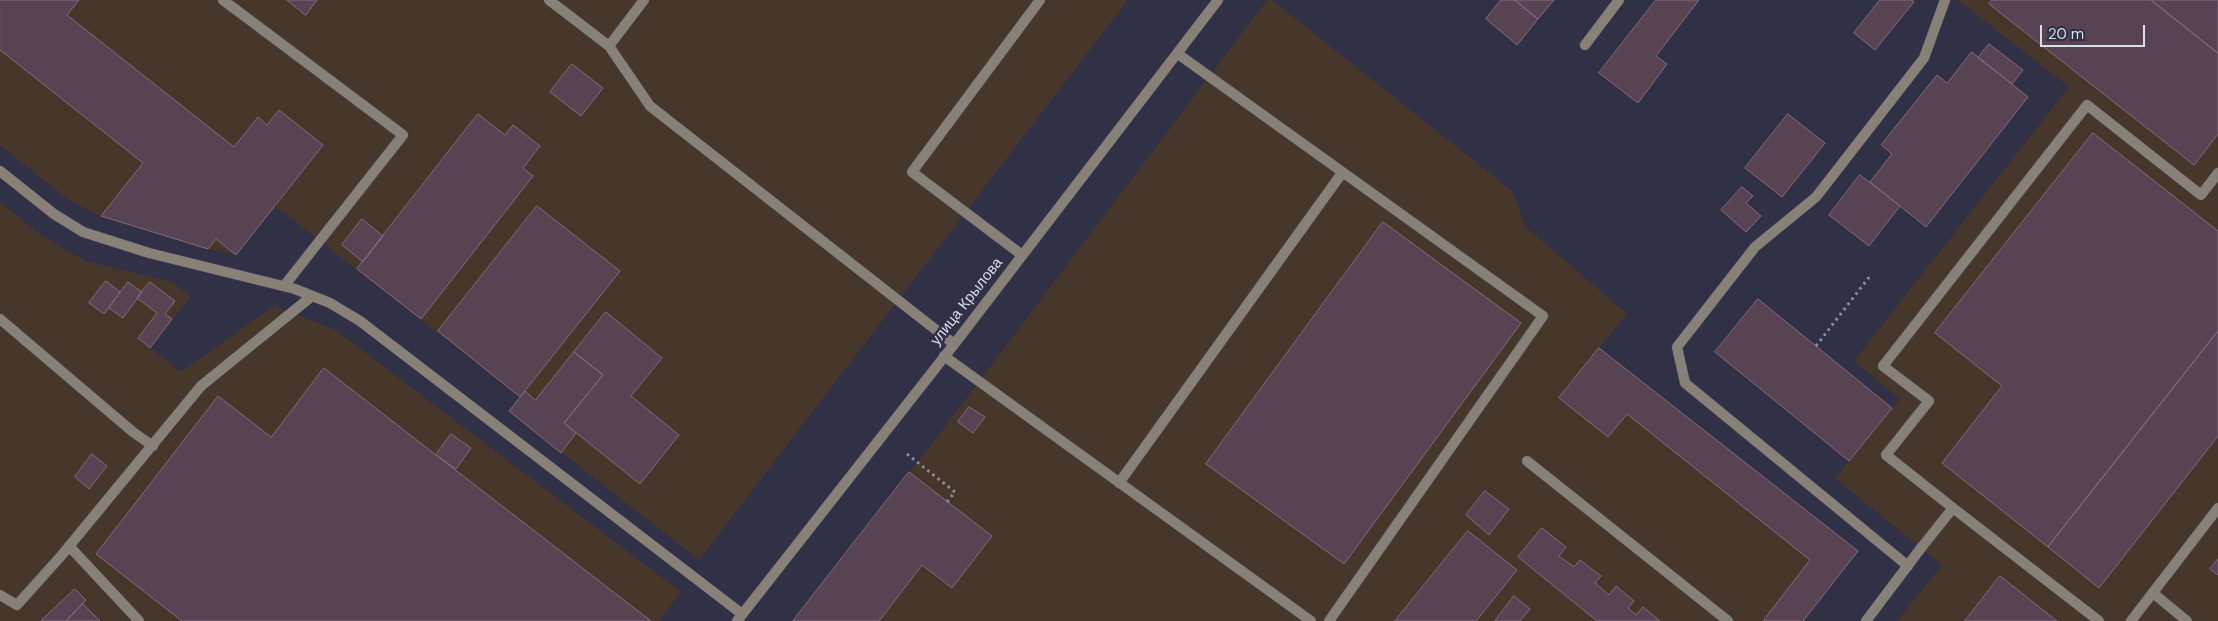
<!DOCTYPE html>
<html>
<head>
<meta charset="utf-8">
<style>
  body { margin:0 }
  #map { position:relative; width:2218px; height:621px; overflow:hidden; background:#303046; font-family:"DM Sans",sans-serif }
  canvas { display:block }
  .scale { position:absolute; left:2040px; top:25px; width:105px; height:22px; box-sizing:border-box; border:2px solid #dcddeb; border-top:0; padding-left:6px; font-size:15px; line-height:18px; white-space:nowrap; color:#dcddeb; -webkit-text-stroke:4px #303046; paint-order:stroke }
</style>
</head>
<body>
<div id="map">
<canvas width="2218" height="621"></canvas>
<div class="scale">20 m</div>
</div>
<script>
const ctx = document.querySelector('canvas').getContext('2d');
ctx.lineJoin = 'round';
function fill(path, color) {
  ctx.fillStyle = color;
  ctx.fill(path, 'evenodd');
}
function strokePath(path, color, width, dash) {
  ctx.strokeStyle = color;
  ctx.lineWidth = width;
  ctx.lineCap = dash ? 'butt' : 'round';
  ctx.setLineDash(dash || []);
  ctx.stroke(path);
}
function write(font, color, halo, rows, align = 'center') {
  ctx.font = font + ' "DM Sans",sans-serif';
  ctx.lineWidth = 5;
  ctx.setLineDash([]);
  ctx.textBaseline = 'middle';
  ctx.strokeStyle = halo;
  ctx.fillStyle = color;
  for (const [text, x, y, turn = 0] of rows) {
    ctx.save();
    ctx.translate(x, y);
    ctx.rotate((+turn || 0) * Math.PI / 180);
    ctx.textAlign = isNaN(turn) ? turn : align;
    if (halo) ctx.strokeText(text, 0, 0);
    ctx.fillText(text, 0, 0);
    ctx.restore();
  }
}
fill(new Path2D(`
  M0,0H1128L699,560L509,411L520,397L275,206L236,255L208,249L101,216L69,200L0,145Z
  M1267,0H1272L1512,191L1526,227L1627,314L1599,348L1858,551L1803,621H793L925,453Z
  M1958,0H2218V621H1897L1942,565L1835,478L1900,399L1854,361L2069,87Z
  M0,202L41,235L85,261L172,282L191,296L150,348L181,372L274,306L334,329L681,592L659,621H0Z`), '#46372a');
const building = new Path2D(`
  M0,0H79L67,15L234,147L258,117L267,125L279,110L323,145L236,255L216,239L208,249L101,216L143,163L0,50Z
  M287,0H317L306,15Z
  M1501,0H1515L1538,19L1517,45L1486,19Z
  M1515,0H1554L1538,19Z
  M1656,0H1699L1656,56L1667,64L1638,103L1599,73Z
  M1880,0H1912L1914,2L1875,50L1854,33Z
  M1992,0H2151L2218,53V134L2194,165L1989,4Z
  M2151,0H2218V53Z
  M1989,44L2023,70L2012,84L1978,58Z
  M1972,52L2028,97L1926,227L1870,182L1892,154L1881,145L1937,75L1947,83Z
  M572,64L603,88L581,116L550,92Z
  M478,114L505,135L513,125L540,146L523,168L533,176L421,319L357,269Z
  M1788,114L1825,143L1782,197L1745,168Z
  M2093,133L2218,231V331L2048,547L1942,463L2002,386L1935,333Z
  M1860,175L1900,206L1869,246L1829,215Z
  M1742,187L1753,196L1746,203L1761,216L1746,232L1721,210Z
  M537,206L620,271L520,397L438,331Z
  M362,219L383,236L363,262L342,245Z
  M1383,222L1521,323L1344,564L1206,464Z
  M106,281L120,292L104,314L89,303Z
  M128,282L142,292L123,318L109,308Z
  M150,282L175,301L165,314L172,319L150,348L138,338L157,313L137,298Z
  M1758,299L1892,408L1849,461L1715,352Z
  M606,312L662,358L631,396L679,435L640,484L564,423L603,375L574,352Z
  M2218,331V436L2099,588L2048,547Z
  M1599,348L1858,551L1803,621H1763L1810,560L1627,414L1608,437L1559,398Z
  M574,352L603,375L564,423L576,433L561,453L509,411L525,391L535,400Z
  M324,368L436,455L651,621H182L96,554L218,396L271,437Z
  M969,407L985,417L973,433L958,422Z
  M451,434L471,448L456,469L436,455Z
  M92,454L107,466L89,489L75,477Z
  M909,472L992,536L952,588L922,565L879,621H793Z
  M1485,491L1509,509L1489,535L1466,515Z
  M1542,528L1566,547L1559,556L1574,567L1580,560L1601,576L1595,583L1609,595L1616,586L1634,601L1628,608L1636,615L1643,607L1660,621H1597L1518,557Z
  M1468,531L1517,570L1476,621H1395Z
  M2218,559V575L2210,569Z
  M2000,576L2057,621H1965Z
  M75,589L86,600L66,621H41Z
  M1514,596L1530,609L1520,621H1495Z
  M83,604L100,621H66Z`);
fill(building, '#584353');
strokePath(building, '#826b7c', 1);
const lane = new Path2D(`
  M223,0L403,135L284,286
  M549,0L609,46L650,106L954,344
  M1585,45L1619,0
  M609,46L644,0
  M1178,54L1543,316L1329,621
  M0,171L54,214L83,232L149,253L295,289L330,303L360,321L742,614
  M1022,255L912,172L1040,0
  M0,319L133,432L153,446
  M944,356L1311,621
  M1527,461L1728,621
  M1119,483L1342,173
  M1953,508L2099,621
  M69,546L139,621
  M1921,548L1953,508L1886,455L1929,401L1883,366L2087,105L2201,195L2218,173
  M1908,566L1685,383L1677,347L1755,247L1816,197L1924,58L1945,0
  M2153,593L2187,621
  M0,595L17,605L61,556L201,386L312,296
  M2131,621L2218,508`);
const street = new Path2D(`
  M737,621L959,338L1218,0
  M1866,621L1921,548`);
strokePath(lane, '#4c4c60', 11);
strokePath(street, '#4c4c60', 11);
strokePath(new Path2D(`
  M1816,346L1870,276
  M907,454L955,492L947,502`), '#8d8d9f', 3, [2.5, 4]);
strokePath(lane, '#888177', 10);
strokePath(street, '#888177', 10);
write('15px', '#dcddeb', '#303046', [
  ["улица Крылова",967,302,-52]
]);
</script>
</body>
</html>
